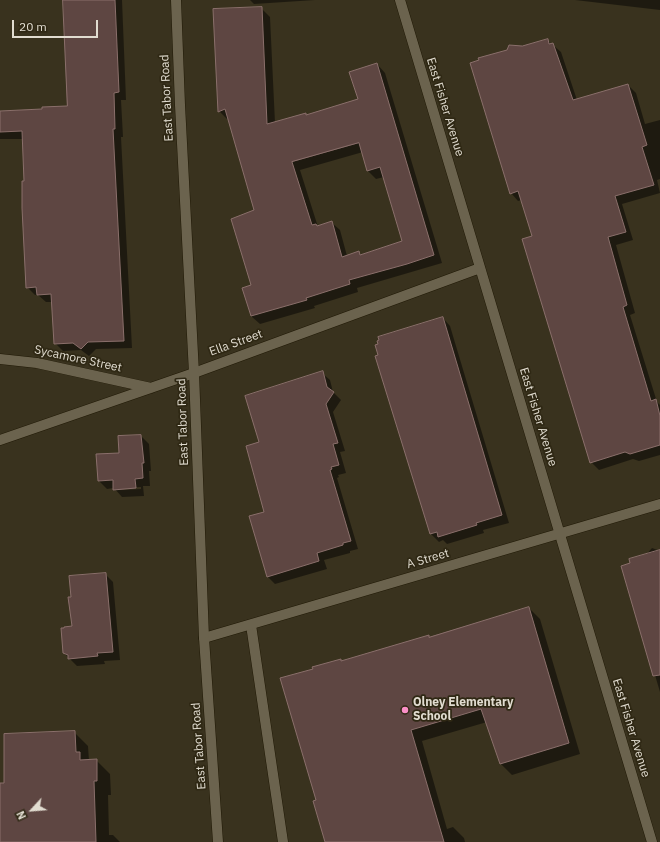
<!DOCTYPE html>
<html>
<head>
<meta charset="utf-8">
<style>
  body { margin:0 }
  #map { position:relative; width:660px; height:842px; overflow:hidden; background:#39321e; font-family:"IBM Plex Sans",sans-serif }
  canvas { display:block }
  .north { position:absolute; left:12px; top:790px; width:40px; height:40px; -webkit-text-stroke:3px #2f2814; paint-order:stroke; rotate:244deg; font-size:11px; font-weight:700; line-height:16px; text-align:center; color:#e1dcd0 }
  .north::after { content:''; display:block; margin:auto; width:14px; height:18px; background:#e1dcd0; clip-path:polygon(50% 0,100% 100%,50% 72%,0 100%) }
  .scale { position:absolute; left:12px; top:20px; width:86px; height:18px; box-sizing:border-box; border:2px solid #e1dcd0; border-top:0; padding-left:5px; font-size:12px; line-height:14px; white-space:nowrap; color:#e1dcd0; -webkit-text-stroke:3px #2f2814; paint-order:stroke }
</style>
</head>
<body>
<div id="map">
<canvas width="660" height="842"></canvas>
<div class="north">N</div>
<div class="scale">20 m</div>
</div>
<script>
const ctx = document.querySelector('canvas').getContext('2d');
ctx.lineJoin = 'round';
function fill(path, color) {
  ctx.fillStyle = color;
  ctx.fill(path, 'evenodd');
}
function strokePath(path, color, width, dash) {
  ctx.strokeStyle = color;
  ctx.lineWidth = width;
  ctx.lineCap = dash ? 'butt' : 'round';
  ctx.setLineDash(dash || []);
  ctx.stroke(path);
}
function write(font, color, halo, rows, align = 'center') {
  ctx.font = font + ' "IBM Plex Sans",sans-serif';
  ctx.lineWidth = 3.5;
  ctx.setLineDash([]);
  ctx.textBaseline = 'middle';
  ctx.strokeStyle = halo;
  ctx.fillStyle = color;
  for (const [text, x, y, turn = 0] of rows) {
    ctx.save();
    ctx.translate(x, y);
    ctx.rotate((+turn || 0) * Math.PI / 180);
    ctx.textAlign = isNaN(turn) ? turn : align;
    if (halo) ctx.strokeText(text, 0, 0);
    ctx.fillText(text, 0, 0);
    ctx.restore();
  }
}
fill(new Path2D(`
  M64,0H122L126,100H121L123,137H121L132,348L96,349L89,356L81,350L63,351L55,343L53,302H46L38,295H35L27,287L23,139H0V112L68,107Z
  M250,0H315L254,4Z
  M575,0H660V10Z
  M261,8L270,17L275,123L306,114L307,116L359,100L377,64L385,73L442,263L357,288L358,292L314,306L315,308L260,324L251,316L255,210L229,119H227L219,111ZM363,152L368,171L376,179L384,177L403,241L362,255L359,253L347,256L340,230L331,222L318,227L300,170Z
  M547,40L561,52L577,100L628,85L636,93L645,124L660,120V179L657,180L660,193L622,204L633,240L616,245L635,313L630,315L657,402L660,405V455L639,461L633,459L599,470L591,462L533,237L522,200L518,201L511,193L522,47Z
  M443,318L450,326L509,523L483,530L484,533L447,544L443,540L439,542L431,534L376,356Z
  M322,373L330,380L333,392L341,400L333,412L345,451L340,452L346,473L338,475L339,477L337,478L358,549L350,551V553L324,560L327,569L275,584L268,577L265,513L260,443Z
  M141,436L149,444L151,471H149L150,486H143L144,496L122,497L114,488L107,489L99,481L120,454ZM141,487V489L120,490V488Z
  M652,548L660,551V692L623,567L631,564L646,555Z
  M105,574L113,582L120,660L104,661L105,664L77,666L64,653L73,627L72,598Z
  M529,608L540,619L580,754L512,775L500,763L487,722L422,741L447,829L453,827L464,838L465,842H328L318,801L314,670L340,660L342,661L428,636L430,638Z
  M74,732L88,746L89,761L96,760L110,774L111,795H108L109,835H113L120,842H0V784H5Z`), '#0007');
const building = new Path2D(`
  M63,0H115L119,92L114,93L115,129H113L124,341L88,342L81,349L73,343L54,344L51,294L37,295L36,287L26,288L22,208V181H24L22,131L0,132V111L42,109V107L67,106Z
  M262,7L267,124L306,113V115L358,99L349,72L377,63L434,255L407,264L349,280L350,284L306,298L307,300L251,316L242,288L251,285L231,219L254,210L225,109L218,112L213,9ZM359,143L367,171L380,167L402,241L360,255L359,251L342,257L332,221L317,226L316,224L312,225L292,162Z
  M548,39L549,44L553,43L573,100L628,84L647,145L642,147L654,185L615,196L626,232L608,237L627,305L623,307L651,401L656,399L660,416V445L630,454L625,452L590,463L522,239L532,236L518,191L510,194L470,63L479,60L478,58L507,50L509,45L522,46Z
  M443,317L502,515L476,523L477,525L438,537L437,532L430,534L375,356L378,355L375,345L378,344L377,341L379,340L378,337Z
  M323,371L327,387L334,392L326,404L338,443L333,444L339,465L331,467L332,469L330,470L351,541L343,543V545L317,553L319,561L267,577L249,516L264,512L246,446L259,442L245,396Z
  M141,435L144,463H142L143,478L135,479L136,488L113,490V480L98,481L96,454L119,453L118,436Z
  M660,550V675L653,676L621,566L630,563L629,559Z
  M106,573L113,652L97,653L98,656L68,659V655L63,653L61,628H64V627L72,626L68,597H71L69,576Z
  M529,607L569,743L500,764L481,709L411,730L444,842H325L313,801L316,800L280,678L313,669L312,667L341,659V661L429,635V637Z
  M75,731L76,752H80V760L97,759V781H94L96,842H0V783H4V734Z`);
fill(building, '#5e4642');
strokePath(building, '#8a6f6b', 1);
const lane = new Path2D(`
  M251,625L283,842`);
const street = new Path2D(`
  M400,0L652,842
  M0,359L37,363L151,388
  M0,440L194,373L480,268
  M204,638L660,504`);
const secondary = new Path2D(`
  M176,0L180,105L194,373L204,638L218,842`);
strokePath(lane, '#201906', 11);
strokePath(street, '#201906', 11);
strokePath(secondary, '#201906', 11);
strokePath(lane, '#6b634e', 10);
strokePath(street, '#6b634e', 10);
strokePath(secondary, '#6b634e', 10);
for (const [x, y, r, color] of [
  [405,710,4,"#fa8fc7"]
]) {
  const dot = new Path2D();
  dot.arc(x, y, r, 0, 2 * Math.PI);
  ctx.fillStyle = color;
  ctx.fill(dot);
  strokePath(dot, '#2f2814', 1.5);
}
write('12px', '#e1dcd0', '#2f2814', [
  ["East Tabor Road",167,98,-93],
  ["East Fisher Avenue",445,107,73],
  ["Ella Street",236,343,-20],
  ["Sycamore Street",78,359,12],
  ["East Fisher Avenue",538,417,73],
  ["East Tabor Road",183,422,-92],
  ["A Street",428,559,-16],
  ["East Fisher Avenue",631,728,73],
  ["East Tabor Road",199,746,-94]
]);
write('bold 12px', '#e1dcd0', '#2f2814', [
  ["Olney Elementary",413,703],
  ["School",413,717]
], 'left');
</script>
</body>
</html>
